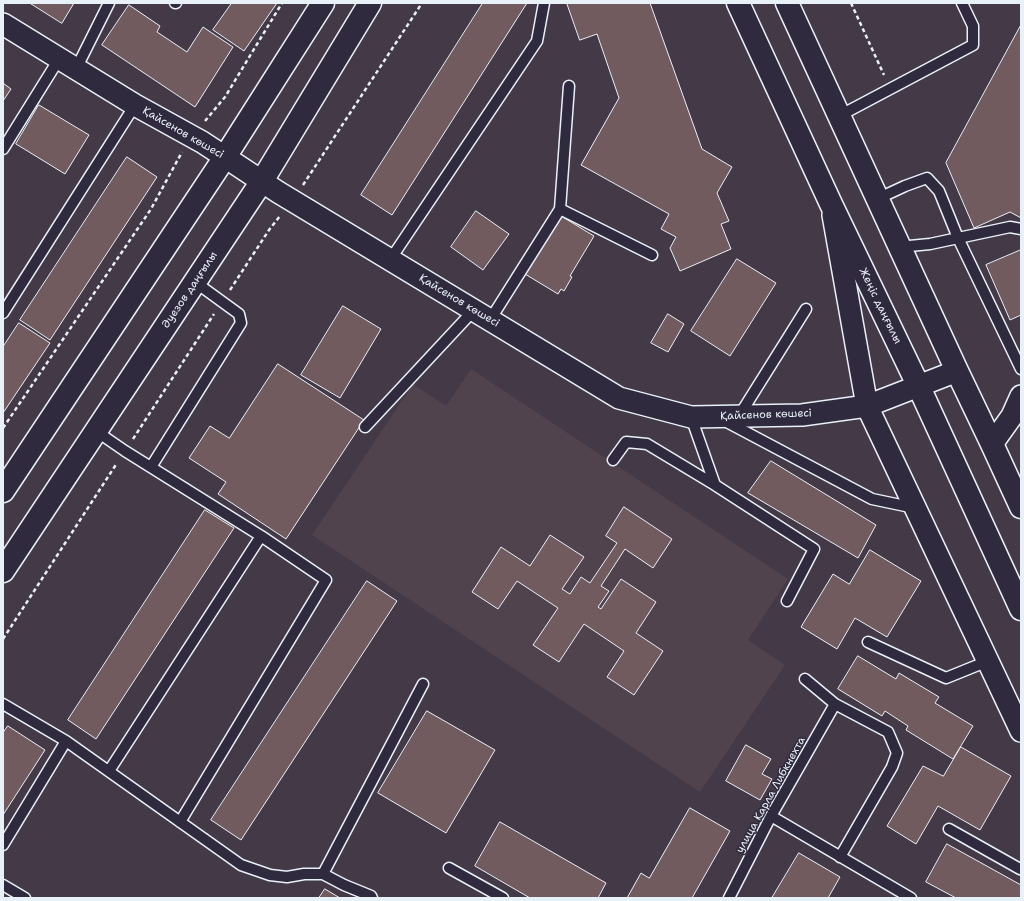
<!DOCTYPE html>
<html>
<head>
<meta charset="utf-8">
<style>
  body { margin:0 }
  #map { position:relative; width:1024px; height:901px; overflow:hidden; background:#433947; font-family:"Shantell Sans",sans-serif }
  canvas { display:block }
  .frame { position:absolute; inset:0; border:4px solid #e8f1f8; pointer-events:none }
</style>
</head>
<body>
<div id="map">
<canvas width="1024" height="901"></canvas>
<div class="frame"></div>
</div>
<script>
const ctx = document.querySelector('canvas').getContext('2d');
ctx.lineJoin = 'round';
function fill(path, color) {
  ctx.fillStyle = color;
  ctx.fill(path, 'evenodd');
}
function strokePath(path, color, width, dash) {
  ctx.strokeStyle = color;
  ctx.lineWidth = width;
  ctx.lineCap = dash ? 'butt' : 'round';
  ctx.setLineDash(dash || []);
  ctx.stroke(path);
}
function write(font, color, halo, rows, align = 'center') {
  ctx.font = font + ' "Shantell Sans",sans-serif';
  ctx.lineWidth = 3;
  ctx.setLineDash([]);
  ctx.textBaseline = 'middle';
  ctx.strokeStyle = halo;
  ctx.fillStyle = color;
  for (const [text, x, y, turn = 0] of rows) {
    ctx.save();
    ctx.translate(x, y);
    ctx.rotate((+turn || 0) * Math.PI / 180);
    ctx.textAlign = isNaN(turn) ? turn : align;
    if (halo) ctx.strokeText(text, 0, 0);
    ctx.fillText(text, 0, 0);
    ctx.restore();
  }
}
fill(new Path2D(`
  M471,369L788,579L748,640L785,665L700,792L312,535L413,384L446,406Z`), '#51434e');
const building = new Path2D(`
  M30,3H74L62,23Z
  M232,3H277L244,51L213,30Z
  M483,3H527L392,215L361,195Z
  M567,3H650L702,149L732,167L717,193L729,221L721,224L731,249L680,271L670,248L676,237L661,229L669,214L581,165L619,98L597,34L580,40Z
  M129,5L160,26L157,32L187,52L203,27L233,47L195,107L102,45Z
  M1021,25V218L1010,212L974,228L946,163Z
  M3,83L11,89L3,101Z
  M39,105L89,135L65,174L16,144Z
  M127,157L157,177L50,340L20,320Z
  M476,211L509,234L483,270L451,247Z
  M561,216L594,236L570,276L572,277L564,291L561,289L558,294L525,274Z
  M1021,250V315L1010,320L986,265Z
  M737,259L776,283L730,356L691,331Z
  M343,306L381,329L340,398L301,375Z
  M668,314L684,324L668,352L651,343Z
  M19,323L50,343L3,413V347Z
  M278,364L364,420L286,539L218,494L226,482L189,458L210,426L229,438Z
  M771,461L876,525L858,558L748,493Z
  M624,507L672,539L653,568L625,549L601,586L609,591L598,607L601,609L621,579L656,602L636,633L663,651L634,695L607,677L624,651L584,624L559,662L533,645L558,608L517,581L498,609L472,592L501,547L530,566L550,535L584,557L562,589L570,594L581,577L590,583L617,543L606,536Z
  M205,510L234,528L96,739L68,720Z
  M870,550L921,581L887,637L855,618L837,649L801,627L833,574L849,584Z
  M367,581L397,601L241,840L211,820Z
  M858,656L896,679L899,673L939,697L935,703L973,726L953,759L906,730L908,726L885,711L882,716L838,689Z
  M427,711L495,750L446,833L378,793Z
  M8,726L45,750L3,815V733Z
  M746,745L771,759L762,774L772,779L760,800L726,781Z
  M961,747L1011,776L980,830L938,806L916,844L887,826L923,766L943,776Z
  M690,808L730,831L692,898H627L641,873L649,878Z
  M500,822L606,883L598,898H530L475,866Z
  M947,844L1021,885V898H956L926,882Z
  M799,853L840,877L828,898H772Z
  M325,889L340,898H319Z`);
fill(building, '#715b5f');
strokePath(building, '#e8f1f8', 1);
const service = new Path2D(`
  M175,3H176
  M76,69L109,3
  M839,116L973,45V26L962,3
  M3,149L59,59
  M877,199L905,186L927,178L939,191L958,238L1021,369
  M560,209L652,255
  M899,247L930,244L1010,227L1021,229
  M390,260L537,41L544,3
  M3,313L135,105
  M490,320L560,209L569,86
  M739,416L806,309
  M691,417L715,485L814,549L787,601
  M725,421L872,499L915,508
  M365,427L474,310
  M96,431L125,451L261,536L326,580L180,822
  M613,460L626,442L647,444L715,485
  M151,467L241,323L239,314L195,282
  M868,642L946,678L988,661
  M805,679L835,704L888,732L897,753L892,767L840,857
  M3,704L66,741L241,865L270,875L287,877L304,874H323L344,885L371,896L372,898
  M109,771L261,536
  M771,816L911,898
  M949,829L1020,869L1021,868
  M3,845L66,741
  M449,868L503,898
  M323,874L423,684
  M3,885L25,898
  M729,898L771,816L835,704`);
const minor = new Path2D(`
  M3,24L135,105L202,142L225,157L278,192L619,398L691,417L802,415L867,406L957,371
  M833,215L867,406L1021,731
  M992,444L1012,416L1021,396`);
const secondary = new Path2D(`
  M3,491L225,157L323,3
  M3,571L262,181L370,3`);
const primary = new Path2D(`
  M738,3L831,204L919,387L1021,609
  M787,3L957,371L992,444L1021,507`);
strokePath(service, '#e8f1f8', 13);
strokePath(minor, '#e8f1f8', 24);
strokePath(secondary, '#e8f1f8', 25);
strokePath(primary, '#e8f1f8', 25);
strokePath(new Path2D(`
  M851,3L884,75
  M205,121L225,97L282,3
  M303,185L422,3
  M230,290L269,230L280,216
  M3,428L151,209L182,152
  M133,439L214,314
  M3,639L117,463`), '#e8f1f8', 2.5, [4, 3]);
strokePath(service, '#2f2a3d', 10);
strokePath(minor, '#2f2a3d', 21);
strokePath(secondary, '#2f2a3d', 22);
strokePath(primary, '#2f2a3d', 22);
write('11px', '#e8f1f8', '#2f2a3d', [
  ["Қайсенов көшесі",183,133,30],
  ["Әуезов даңғылы",190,290,-56],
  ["Қайсенов көшесі",459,301,31],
  ["Жеңіс даңғылы",880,306,64],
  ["Қайсенов көшесі",766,415,-2],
  ["улица Карла Либкнехта",771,795,-61]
]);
</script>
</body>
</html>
